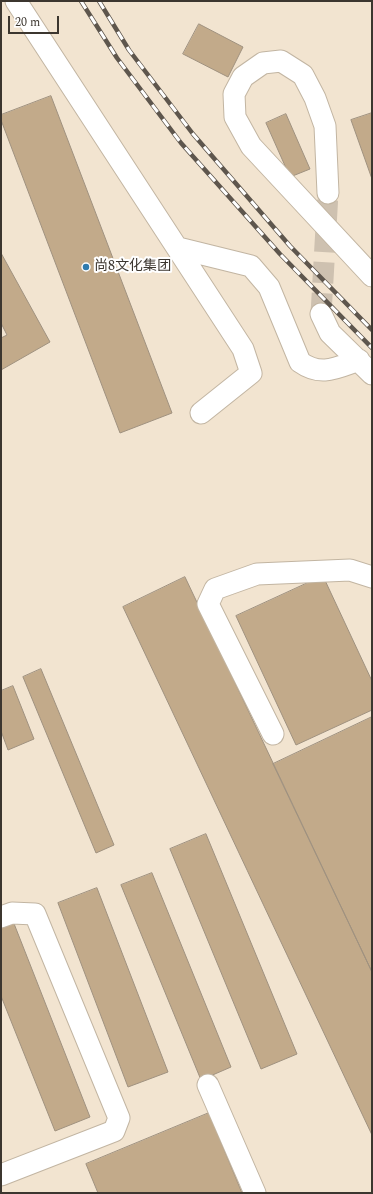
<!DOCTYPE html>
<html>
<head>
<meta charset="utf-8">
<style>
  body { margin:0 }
  #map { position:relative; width:373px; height:1194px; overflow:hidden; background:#f2e4d0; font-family:Spectral,serif }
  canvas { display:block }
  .frame { position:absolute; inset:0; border:2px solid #3c362f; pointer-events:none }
  .scale { position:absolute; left:8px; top:16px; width:51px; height:18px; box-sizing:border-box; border:2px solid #3c362f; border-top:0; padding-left:5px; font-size:12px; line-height:14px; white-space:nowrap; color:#3c362f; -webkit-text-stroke:3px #fff; paint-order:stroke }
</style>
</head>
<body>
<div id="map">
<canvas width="373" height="1194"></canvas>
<div class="frame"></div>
<div class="scale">20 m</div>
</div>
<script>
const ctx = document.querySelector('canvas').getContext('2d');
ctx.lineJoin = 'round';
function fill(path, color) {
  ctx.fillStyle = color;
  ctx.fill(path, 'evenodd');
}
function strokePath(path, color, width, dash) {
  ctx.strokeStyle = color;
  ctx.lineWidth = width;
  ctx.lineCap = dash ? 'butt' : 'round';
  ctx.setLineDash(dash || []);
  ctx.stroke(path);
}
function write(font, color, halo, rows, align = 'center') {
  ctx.font = font + ' Spectral,"Noto Sans SC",serif';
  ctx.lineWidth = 4;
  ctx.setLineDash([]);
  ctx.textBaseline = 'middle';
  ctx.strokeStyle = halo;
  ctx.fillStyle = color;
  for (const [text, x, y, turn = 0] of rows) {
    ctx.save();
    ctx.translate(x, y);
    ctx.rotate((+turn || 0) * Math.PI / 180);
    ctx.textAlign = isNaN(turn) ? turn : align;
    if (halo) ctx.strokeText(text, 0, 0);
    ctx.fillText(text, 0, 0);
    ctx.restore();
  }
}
const building = new Path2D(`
  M199,24L243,47L228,77L183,54Z
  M51,96L172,413L120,433L1,120V115Z
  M372,113V179L351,120Z
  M286,114L310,169L290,177L266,123Z
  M1,253L50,342L1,370V338L7,335L1,323Z
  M323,576L372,681V710L296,745L236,616Z
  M185,577L372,972V1135L123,607Z
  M41,669L114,845L96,853L23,677Z
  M13,686L34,739L8,750L1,731V691Z
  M372,717V972L273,764Z
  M206,834L297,1054L261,1069L170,849Z
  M152,873L231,1067L201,1080L121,885Z
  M97,888L168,1072L128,1087L58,903Z
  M13,921L90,1117L55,1131L1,996V926Z
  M209,1113L242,1193H98L86,1164Z`);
fill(building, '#c2aa8a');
strokePath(building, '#9f917f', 1);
strokePath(new Path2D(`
  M321,314L328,193`), '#cec1b0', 21, [21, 10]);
const minor = new Path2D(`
  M16,1L243,349L251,373L201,413
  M328,193L325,126L315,98L303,75L281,61L263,63L243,77L234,94L235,117L251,146L372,276
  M178,248L251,266L269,287L300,362C321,377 336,368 359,360
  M321,314L330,333L372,374
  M273,734L208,604L215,589L257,574L350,570L372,577
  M1,917L12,913L35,914L119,1118L114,1131L1,1175
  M208,1085L255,1193`);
strokePath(minor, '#c2b5a2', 23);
strokePath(minor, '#fff', 21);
const rail = new Path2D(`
  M81,1L117,58L181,143L280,254L372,348
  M99,1L129,50L193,134L290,246L372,330`);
strokePath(rail, '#5e564d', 4.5);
strokePath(rail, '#fff', 3, [9]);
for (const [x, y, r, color] of [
  [86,267,4,"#2f7bae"]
]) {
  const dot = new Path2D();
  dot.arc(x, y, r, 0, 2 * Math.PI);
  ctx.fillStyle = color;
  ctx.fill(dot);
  strokePath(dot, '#fff', 1.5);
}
write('14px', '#3c362f', '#fff', [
  ["尚8文化集团",94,267]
], 'left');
</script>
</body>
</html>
